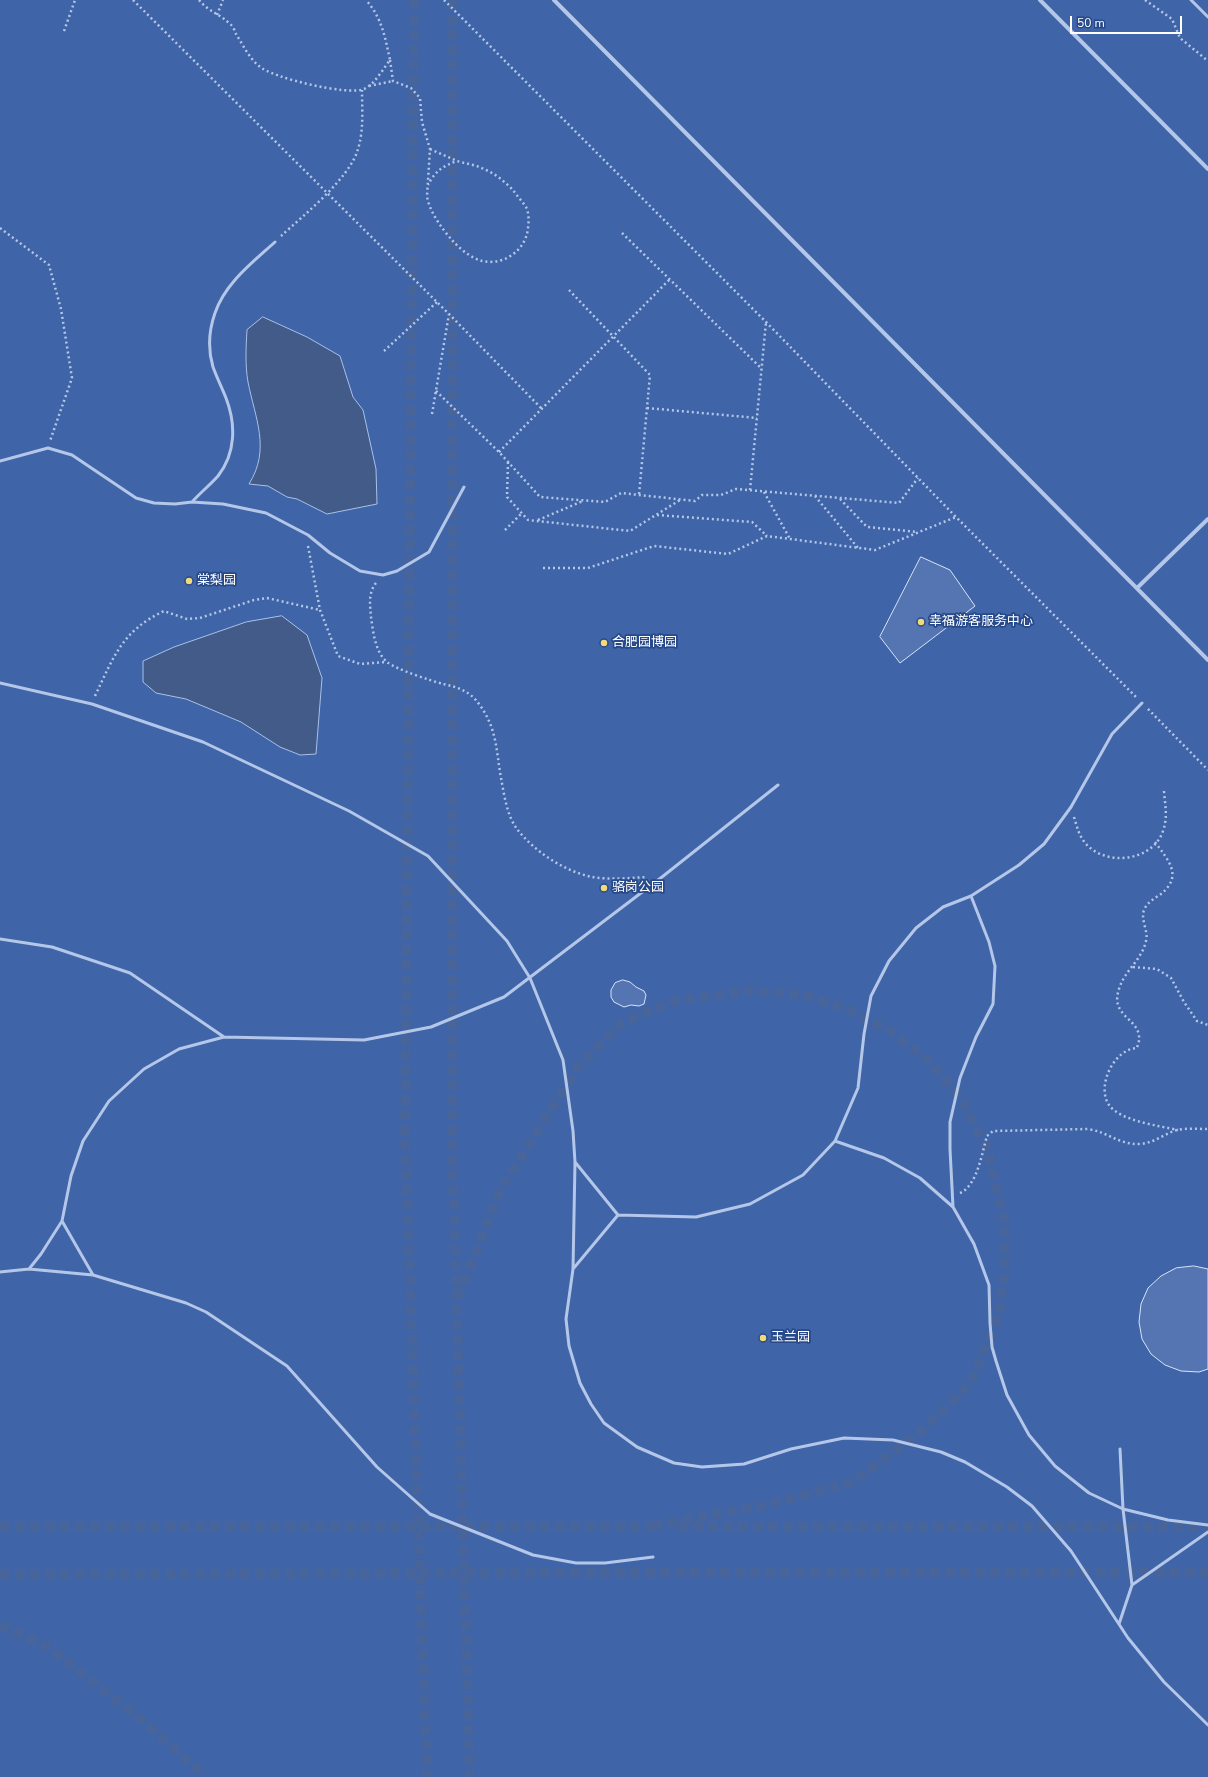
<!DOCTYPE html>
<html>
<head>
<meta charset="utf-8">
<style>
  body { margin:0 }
  #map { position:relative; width:1208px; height:1777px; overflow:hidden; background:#274989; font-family:"Nunito Sans",sans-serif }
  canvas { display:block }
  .scale { position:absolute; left:1070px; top:16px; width:112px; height:18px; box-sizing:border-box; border:2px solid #fff; border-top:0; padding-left:5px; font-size:12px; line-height:14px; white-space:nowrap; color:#fff; -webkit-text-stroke:3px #274989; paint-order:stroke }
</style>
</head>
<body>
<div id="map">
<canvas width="1208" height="1777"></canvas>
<div class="scale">50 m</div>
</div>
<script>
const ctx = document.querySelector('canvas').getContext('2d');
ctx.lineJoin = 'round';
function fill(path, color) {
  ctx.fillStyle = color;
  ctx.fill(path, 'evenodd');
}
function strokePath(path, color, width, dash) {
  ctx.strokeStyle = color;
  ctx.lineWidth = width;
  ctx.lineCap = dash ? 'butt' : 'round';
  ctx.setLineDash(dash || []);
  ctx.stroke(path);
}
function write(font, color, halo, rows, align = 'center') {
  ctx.font = font + ' "Nunito Sans","Noto Sans SC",sans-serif';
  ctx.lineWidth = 3.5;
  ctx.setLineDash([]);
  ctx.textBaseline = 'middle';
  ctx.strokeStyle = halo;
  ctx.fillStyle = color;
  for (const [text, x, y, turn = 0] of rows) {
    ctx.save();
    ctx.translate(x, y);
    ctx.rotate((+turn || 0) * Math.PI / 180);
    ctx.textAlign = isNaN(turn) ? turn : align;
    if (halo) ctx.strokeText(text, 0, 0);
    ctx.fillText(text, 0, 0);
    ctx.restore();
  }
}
fill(new Path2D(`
  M0,0H1208V1777H0Z`), '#3f64a7');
const water = new Path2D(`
  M263,317L307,337L340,356L353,397L363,410L376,469L377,504L327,514L297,499L287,497L268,486L249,484C271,449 255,418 248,382C245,365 246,347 247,330Z
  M282,616L307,635L322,678L316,754L300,755L280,747L241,722L186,699L156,693L143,682V661L174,647L246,622Z`);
fill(water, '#435b89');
strokePath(water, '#a9c1e9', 1);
const building = new Path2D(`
  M921,557L950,570L975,606L900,663L880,637Z
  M623,980L630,982L636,987L644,991L646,995L644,1004L639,1006L631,1005L624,1007L614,1002L611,997V990L615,983Z
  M1194,1266L1208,1269V1369L1199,1372L1181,1371L1165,1365L1151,1354L1142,1339L1139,1322L1141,1304L1148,1288L1161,1276L1176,1268Z`);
fill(building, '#5475b2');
strokePath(building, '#d8e3f7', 1);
strokePath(new Path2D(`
  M414,0L405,1139L427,1777
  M453,0L452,1139L470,1777
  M458,1297L500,1191L578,1067L623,1022L675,1001L750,991L805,995L847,1009L889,1030L929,1061L963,1101L988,1151L1004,1221L1005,1265L999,1315L970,1384L918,1434L852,1482L762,1506L651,1526
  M0,1526H656
  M678,1526L1208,1527
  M0,1574L1208,1572
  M0,1625L48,1647L142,1720L206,1777`), '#47649b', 10, [10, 5]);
strokePath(new Path2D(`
  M133,0L449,314L542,409
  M199,0C209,12 220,14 230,24C233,26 235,31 236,34C243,45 249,58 259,66C272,78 348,96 364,89C375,84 383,69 390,60C385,37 382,18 366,0
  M444,0L766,322L956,517L1136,697
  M1145,0L1172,19L1180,38L1208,61
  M217,15L223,0
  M64,31L75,0
  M390,60L393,81L411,88L420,98L422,122L430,149L427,196C429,211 442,229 452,240C460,249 471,258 482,261C504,266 526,250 528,228C529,221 529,213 526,207C522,201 517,196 513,190C506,183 496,174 486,170C477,165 467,164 457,161C443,166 435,171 428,185
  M369,86L393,81
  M430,149L457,161
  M0,228L49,265L61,309L72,378L50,441
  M622,233L762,369
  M281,236C304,215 350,178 358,149C364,130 362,109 362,90
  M569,290L650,375L639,495
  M384,351L437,302
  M436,391L499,452L540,497L605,502L621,493L695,501L702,495H721L736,489L899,503L918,478
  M647,408L757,418
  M432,414L449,314
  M499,452L670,279
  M508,462L507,497L528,520L630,531L680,500
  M750,490L766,322
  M764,492L790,539
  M815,496L858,548
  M840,499L867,527L918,532
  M657,515L752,522L767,536
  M538,520L583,501
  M505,530L522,513
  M308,546L320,610L338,656L360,664L387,662
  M543,568H588L654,546L728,554L767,536L875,550L956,517
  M376,583C368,593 370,605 371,617C373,631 375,652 387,662C395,669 432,681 443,684C457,687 470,691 479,704C497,728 496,750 501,778C504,794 507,816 517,829C535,852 564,871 592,877C610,880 629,878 647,877
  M95,696C114,656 122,631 164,611L187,619L200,618L254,600L267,598L320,610
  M1148,709L1208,770
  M1074,817C1077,827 1079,836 1086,844C1107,867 1153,861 1163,831C1168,817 1165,805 1164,791
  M1155,842C1169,861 1183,876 1161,894C1155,898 1148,902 1145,908C1139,918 1149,931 1146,941C1142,960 1124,971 1119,989C1110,1015 1137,1018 1139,1036C1140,1040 1138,1044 1137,1048C1114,1049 1096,1086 1109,1105C1120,1121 1160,1126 1178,1130
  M1133,967L1157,969L1171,978L1184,1002L1197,1021L1208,1025
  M960,1193C977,1186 982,1153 987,1136L993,1131L1088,1129C1108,1132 1119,1145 1140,1144C1154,1143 1164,1134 1177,1130C1186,1128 1199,1129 1208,1129`), '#b4c7e9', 2.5, [2, 3]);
strokePath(new Path2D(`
  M1191,0L1208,17
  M0,461L48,448L72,455L136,498L154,503L175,504L192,502L223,504L266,513L308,535L330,553L360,571L383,575L397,571L429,552L464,487
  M192,502C200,493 210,485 218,476C236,453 236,424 226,398C222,388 217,378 213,367C208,350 209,330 215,313C225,283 253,262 275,242
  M0,683L92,704L203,742L349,811L428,856L507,941L530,978L563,1060L573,1131L575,1162L573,1269L566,1319L569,1346L580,1383L591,1404L604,1423L637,1447L674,1463L702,1467L744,1464L791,1449L844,1438L893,1440L941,1452L965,1462L1007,1487L1032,1506L1071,1551L1128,1638L1164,1682L1208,1725
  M0,939L52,947L130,973L224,1037
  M835,1141L884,1158L920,1178L953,1207L974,1244L989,1285L990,1323L992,1347L996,1361L1007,1395L1029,1435L1055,1466L1089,1493L1123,1509L1120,1449
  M575,1162L618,1215L696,1217L750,1204L803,1175L835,1141L858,1088L864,1034L871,996L889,961L916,928L943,907L971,896L1019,865L1044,844L1071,807L1112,734L1142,703
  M953,1207L950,1149V1122L960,1078L976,1037L993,1004L995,966L989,942L971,896
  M62,1221L93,1275L186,1303L206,1312L287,1366L377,1467L430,1514L533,1555L576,1563H605L653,1557
  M29,1269L41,1254L62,1221L71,1176L83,1141L109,1101L144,1069L179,1049L224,1037L364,1040L431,1027L504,997L662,877L778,785
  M573,1269L618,1215
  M0,1272L29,1269L93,1275
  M1132,1585L1208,1532
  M1119,1624L1132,1585L1123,1509L1168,1520L1208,1525`), '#b4c7e9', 3);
strokePath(new Path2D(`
  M554,0L1208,660
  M1040,0L1208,169
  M1137,588L1208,519`), '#b4c7e9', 4);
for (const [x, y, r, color] of [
  [189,581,4,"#f1da7a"],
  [921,622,4,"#f1da7a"],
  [604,643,4,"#f1da7a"],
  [604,888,4,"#f1da7a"],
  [763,1338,4,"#f1da7a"]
]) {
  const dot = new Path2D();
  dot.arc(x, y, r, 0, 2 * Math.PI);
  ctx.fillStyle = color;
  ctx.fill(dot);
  strokePath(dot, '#274989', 1.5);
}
write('13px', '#fff', '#274989', [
  ["棠梨园",197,581],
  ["幸福游客服务中心",929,622],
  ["合肥园博园",612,643],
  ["骆岗公园",612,888],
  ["玉兰园",771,1338]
], 'left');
</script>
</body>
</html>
